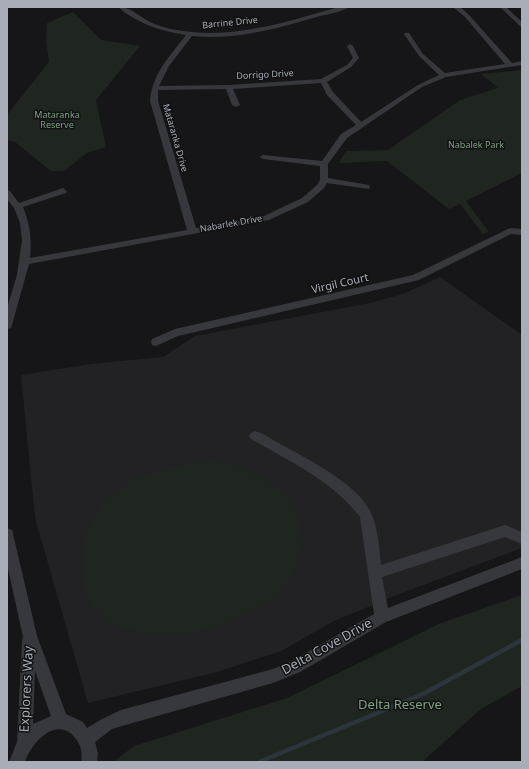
<!DOCTYPE html>
<html>
<head>
<meta charset="utf-8">
<style>
  body { margin:0 }
  #map { position:relative; width:529px; height:769px; overflow:hidden; background:#161618; font-family:"Noto Sans",sans-serif }
  canvas { display:block }
  .frame { position:absolute; inset:0; border:8px solid #a8adb8; pointer-events:none }
</style>
</head>
<body>
<div id="map">
<canvas width="529" height="769"></canvas>
<div class="frame"></div>
</div>
<script>
const ctx = document.querySelector('canvas').getContext('2d');
ctx.lineJoin = 'round';
function fill(path, color) {
  ctx.fillStyle = color;
  ctx.fill(path, 'evenodd');
}
function strokePath(path, color, width, dash) {
  ctx.strokeStyle = color;
  ctx.lineWidth = width;
  ctx.lineCap = dash ? 'butt' : 'round';
  ctx.setLineDash(dash || []);
  ctx.stroke(path);
}
function write(font, color, halo, rows, align = 'center') {
  ctx.font = font + ' "Noto Sans",sans-serif';
  ctx.lineWidth = 3;
  ctx.setLineDash([]);
  ctx.textBaseline = 'middle';
  ctx.strokeStyle = halo;
  ctx.fillStyle = color;
  for (const [text, x, y, turn = 0] of rows) {
    ctx.save();
    ctx.translate(x, y);
    ctx.rotate((+turn || 0) * Math.PI / 180);
    ctx.textAlign = isNaN(turn) ? turn : align;
    if (halo) ctx.strokeText(text, 0, 0);
    ctx.fillText(text, 0, 0);
    ctx.restore();
  }
}
fill(new Path2D(`
  M440,277L522,335V548L397,595L334,621L281,651L217,672L88,703L35,518L21,375L91,364L163,357L195,336L370,303L403,294Z`), '#222225');
fill(new Path2D(`
  M73,12L101,40L140,46L96,100L106,147L87,153L64,171H51L15,142L7,140V115L49,62L46,41L47,23Z
  M522,70V173L466,201L489,232L483,234L460,204L449,209L387,161L339,163L346,151L388,150L460,100L498,88L481,74Z
  M209,460L234,464L265,479L286,494L296,510L304,542L289,581L265,605L229,622L189,634L145,635L113,624L93,606L83,586L81,565L82,544L91,521L107,499L134,479L165,469Z
  M522,595V686L481,709L422,762H116L117,759L134,746L287,698L441,623Z`), '#1e261f');
strokePath(new Path2D(`
  M259,762L423,694L522,640`), '#2c353c', 4.5);
fill(new Path2D(`
  M118,7C130,7 138,15 148,21C156,25 168,29 177,30C233,40 286,22 339,7H349C342,12 329,14 320,16C279,28 235,41 192,36L169,66L159,86L229,85L321,79L347,65L353,58L347,46L350,44L353,46L359,58L351,67L327,82L333,92L361,122L418,85L439,75L419,56L404,34L405,33H409L423,54L445,73L505,64L465,17L453,7H460L469,15L512,63L522,61V65L446,77L422,87L347,138L328,164V178L369,185L370,187L369,189L327,183L324,188L308,202L269,220L29,264L12,325L11,328L7,329V308L17,275L22,240L20,223L14,208L7,199V190L10,191L19,203L63,188L67,191L66,193L23,207C30,225 32,239 30,258L187,230L150,101C152,74 170,56 186,35C163,32 136,23 118,7ZM321,83L327,95L356,125L341,134L322,161L263,155L259,157L263,159L320,166V180L317,185L302,198L264,216L196,228L158,101V90L226,89L232,105L236,107L240,105L233,89Z
  M500,7H506L522,22V28Z
  M510,228L522,229V235L511,234L419,280L178,336L156,346L152,345L151,342L152,339L175,329L413,275Z
  M255,431C265,434 273,440 282,445C308,459 357,484 370,511C378,526 379,547 381,565L505,525L522,532V544L505,537L382,577L388,608L522,557V569L386,622L300,672L273,683L122,726L112,729L95,742L98,753L97,762H81C83,753 81,746 76,739C58,714 31,742 25,762H9L17,742L22,641L23,637L7,564V528L12,530L13,534L37,636L66,714L83,722L87,728L102,719L121,710L273,669L290,662L374,614L360,517C333,481 289,461 251,439L249,436L251,433ZM35,671L51,716L33,724Z`), '#37383d');
write('9px', '#a8adb8', '#111113', [
  ["Barrine Drive",230,23,-6],
  ["Dorrigo Drive",265,75,-3],
  ["Mataranka Drive",175,138,74],
  ["Nabarlek Drive",231,224,-10]
]);
write('9px', '#7fa381', '#111113', [
  ["Mataranka",57,115],
  ["Reserve",57,125],
  ["Nabalek Park",476,145]
]);
write('11px', '#a8adb8', '#111113', [
  ["Virgil Court",340,284,-13]
]);
write('13px', '#a8adb8', '#111113', [
  ["Delta Cove Drive",327,647,-29],
  ["Explorers Way",27,689,-87]
]);
write('13px', '#7fa381', '#111113', [
  ["Delta Reserve",400,705]
]);
</script>
</body>
</html>
